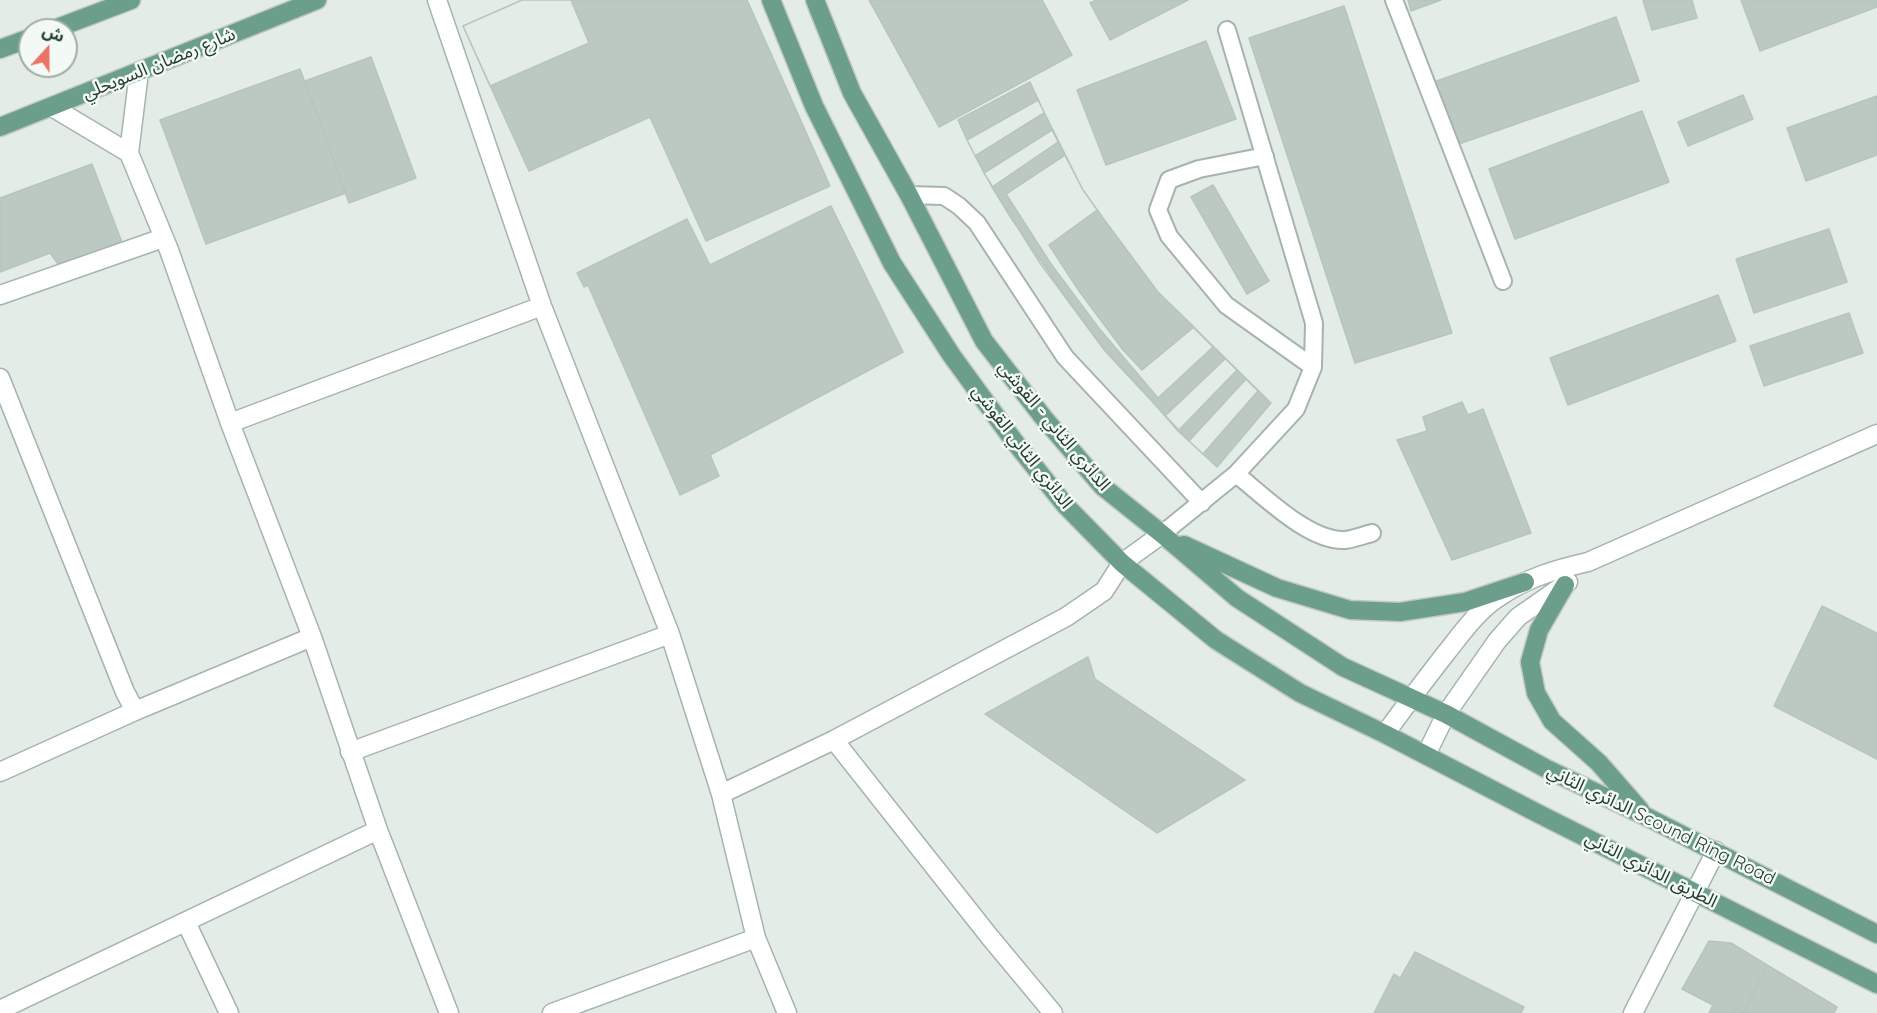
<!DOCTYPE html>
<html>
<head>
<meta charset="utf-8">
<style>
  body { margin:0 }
  #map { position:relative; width:1877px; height:1013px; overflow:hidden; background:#e3ece7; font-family:Quicksand,"Noto Sans Arabic",sans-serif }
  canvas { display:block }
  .north { position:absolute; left:18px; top:18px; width:60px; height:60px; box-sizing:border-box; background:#f3f9f5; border:2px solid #a0ada7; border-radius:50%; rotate:21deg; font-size:16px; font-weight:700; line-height:24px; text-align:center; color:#243c33 }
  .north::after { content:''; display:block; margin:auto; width:21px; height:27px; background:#e87565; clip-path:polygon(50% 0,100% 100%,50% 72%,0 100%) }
</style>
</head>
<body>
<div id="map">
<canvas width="1877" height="1013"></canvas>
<div class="north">ش</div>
</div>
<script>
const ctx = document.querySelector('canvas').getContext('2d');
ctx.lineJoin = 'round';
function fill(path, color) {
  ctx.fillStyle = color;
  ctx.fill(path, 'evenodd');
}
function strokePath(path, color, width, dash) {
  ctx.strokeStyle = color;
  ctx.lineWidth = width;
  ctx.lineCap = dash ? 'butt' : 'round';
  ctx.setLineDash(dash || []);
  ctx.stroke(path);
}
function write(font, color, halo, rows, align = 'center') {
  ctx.font = font + ' Quicksand,"Noto Sans Arabic",sans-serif';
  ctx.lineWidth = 5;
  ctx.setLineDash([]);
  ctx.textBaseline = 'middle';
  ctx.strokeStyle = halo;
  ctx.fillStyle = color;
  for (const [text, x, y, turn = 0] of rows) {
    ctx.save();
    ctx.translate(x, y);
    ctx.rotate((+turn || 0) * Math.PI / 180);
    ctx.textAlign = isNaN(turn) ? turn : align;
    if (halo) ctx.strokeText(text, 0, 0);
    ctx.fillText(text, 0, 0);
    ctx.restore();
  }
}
const building = new Path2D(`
  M522,0H747L830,186L706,241L650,117L529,171L463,26Z
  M522,0H571L589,43L490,86L463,26Z
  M869,0H1042L1072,55L939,127Z
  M1096,0H1188L1110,40L1090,3Z
  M1408,0H1441L1411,11Z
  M1643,0H1692L1697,18L1652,30Z
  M1741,0H1877V7L1760,51Z
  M1344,6L1452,333L1355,363L1249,38Z
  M1616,17L1639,81L1456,145L1434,82Z
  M1206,41L1236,119L1106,165L1077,90Z
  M371,57L416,178L349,203L305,81Z
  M300,69L346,193L206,244L160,120Z
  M1030,82L1058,142L1083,190L1131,257L1158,292L1271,403L1217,467L1178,431L1140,387L1105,351L1040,263L984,173L967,140L958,120Z
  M1743,95L1753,119L1688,146L1678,122Z
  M1877,96V155L1806,181L1787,128Z
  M1038,100L1083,190L1131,257L1158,292L1258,391L1203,454L1178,431L1140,387L1105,351L1040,263L984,173L967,140Z
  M1642,111L1669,182L1515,239L1489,169Z
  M1044,113L1083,190L1131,257L1158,292L1246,379L1189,441L1105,351L1040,263L992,187L975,156Z
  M1052,130L1083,190L1131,257L1158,292L1237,370L1178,431L1140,387L1105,351L1040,263L984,173Z
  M1058,142L1083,190L1131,257L1158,292L1225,359L1165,416L1093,335L1011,218L992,187Z
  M1065,155L1083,190L1131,257L1158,292L1213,347L1158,398L1098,327L1051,264L1006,194Z
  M92,164L123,245L61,268L50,253L0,272V198Z
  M1213,185L1269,281L1247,294L1191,197Z
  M831,206L903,352L710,455L719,476L680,495L588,285L584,287L577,273L687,219L710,265Z
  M1097,210L1158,292L1194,327L1142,370L1123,350L1079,291L1049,245Z
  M1829,229L1847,282L1754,313L1736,259Z
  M1718,295L1736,341L1568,405L1550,358Z
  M1849,313L1863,353L1764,386L1750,346Z
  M1462,402L1468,415L1483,409L1531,533L1452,560L1397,440L1427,431L1423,417Z
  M1822,606L1877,633V759L1774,706Z
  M1088,657L1095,679L1245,780L1157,833L985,714Z
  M1709,941L1731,943L1767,965L1744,1012L1735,1008L1733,1013H1709L1713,1005L1682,989Z
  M1415,952L1524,1007L1521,1013H1374L1394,974L1400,978Z
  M1767,965L1837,1007L1834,1013H1733L1735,1008L1744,1012Z`);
fill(building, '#bbc9c2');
strokePath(building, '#b6c5bd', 1.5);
const lane = new Path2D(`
  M1394,0L1503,281
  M1265,156L1199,169L1169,180L1158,210L1169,236L1226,305L1313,367
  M909,195L944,196L959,206L977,223L1065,357L1202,503
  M1236,474C1263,495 1309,542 1345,540C1354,539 1364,535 1372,533
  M1162,534L1236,474L1296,409L1313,367L1314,323L1227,30`);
const street = new Path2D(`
  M437,0L542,306L670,634L721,794L756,938L787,1013
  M139,72L129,153L169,250L230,423L312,637L378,830L449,1013
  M52,107L129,153
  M0,295L163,238
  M0,378L125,692L135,711
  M230,423L542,306
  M1385,734C1405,706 1425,680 1446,653C1462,633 1477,611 1499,597C1526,578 1557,569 1588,562L1877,434
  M834,740L989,936L1053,1013
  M350,752L670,634
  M1426,755L1446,714L1497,641L1518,617L1568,582
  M0,772L135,711L312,637
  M721,794L834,740L1066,617L1104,591L1122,563L1162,534
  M186,922L229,1013
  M0,1010L378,830
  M552,1013L756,938
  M1633,1013L1716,851`);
const primary = new Path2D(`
  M771,0L814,106L892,263L952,356L1014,441L1065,505L1122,563L1216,640L1300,693L1385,734L1539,814L1877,984
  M815,0L852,93L909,195L984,341L1043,417L1102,486L1162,534L1237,598L1343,667L1446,714L1545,768L1645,816L1877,934
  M52,30L131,0
  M0,49L30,38
  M0,127L317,0
  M1184,545L1277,588L1350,610L1400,612L1465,602L1525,582
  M1565,585L1539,630L1530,662L1536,693L1552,721L1599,763L1640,810`);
strokePath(lane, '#a6b4ad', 20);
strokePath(street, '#a6b4ad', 21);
strokePath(primary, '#c2c8c6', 21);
strokePath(lane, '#fff', 16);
strokePath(street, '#fff', 18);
strokePath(primary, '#6b9e8b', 18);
write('18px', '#243c33', '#f3f9f5', [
  ["شارع رمضان السويحلي",159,64,-22],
  ["الدائري الثاني - القوشي",1054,426,50],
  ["الدائري الثاني القوشي",1022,447,52],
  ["الدائري الثاني Scound Ring Road",1661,825,26],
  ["الطريق الدائري الثاني",1651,870,27]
]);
</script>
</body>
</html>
